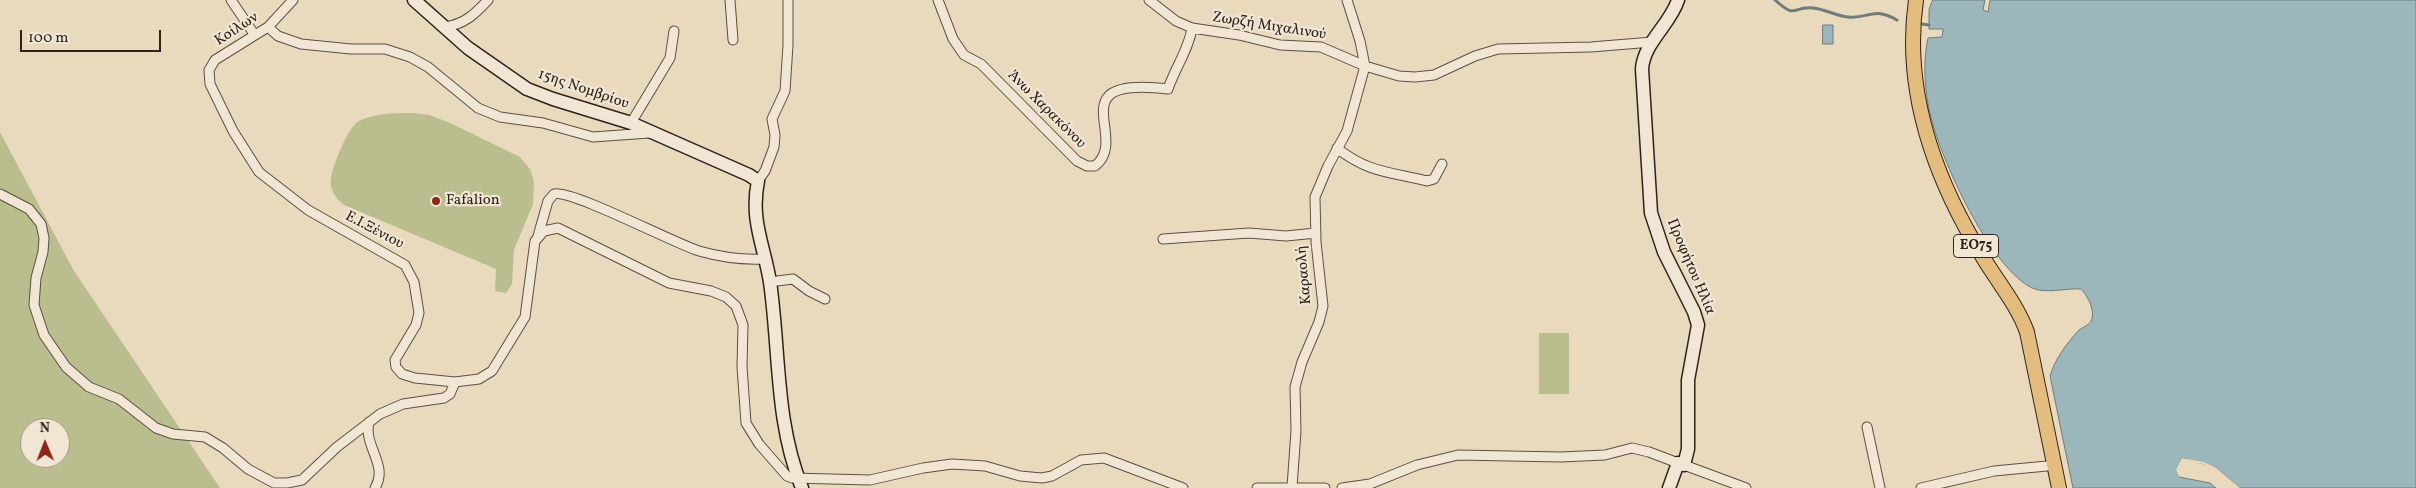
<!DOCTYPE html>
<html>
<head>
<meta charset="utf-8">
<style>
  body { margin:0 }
  #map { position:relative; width:2416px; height:488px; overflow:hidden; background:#e9d9bd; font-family:Vollkorn,serif }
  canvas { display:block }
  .north { position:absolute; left:20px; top:418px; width:50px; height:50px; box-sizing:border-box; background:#f1e6d4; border:1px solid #a3988a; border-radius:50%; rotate:359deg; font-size:14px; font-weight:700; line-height:20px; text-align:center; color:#2d231a }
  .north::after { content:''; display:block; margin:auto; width:18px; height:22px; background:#8f2418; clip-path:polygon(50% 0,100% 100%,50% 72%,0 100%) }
  .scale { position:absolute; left:20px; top:30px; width:141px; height:22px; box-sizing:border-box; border:2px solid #2d231a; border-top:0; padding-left:6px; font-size:15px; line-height:18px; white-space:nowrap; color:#2d231a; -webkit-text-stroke:4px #f1e6d4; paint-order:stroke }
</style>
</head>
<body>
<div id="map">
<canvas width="2416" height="488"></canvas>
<div class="north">N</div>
<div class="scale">100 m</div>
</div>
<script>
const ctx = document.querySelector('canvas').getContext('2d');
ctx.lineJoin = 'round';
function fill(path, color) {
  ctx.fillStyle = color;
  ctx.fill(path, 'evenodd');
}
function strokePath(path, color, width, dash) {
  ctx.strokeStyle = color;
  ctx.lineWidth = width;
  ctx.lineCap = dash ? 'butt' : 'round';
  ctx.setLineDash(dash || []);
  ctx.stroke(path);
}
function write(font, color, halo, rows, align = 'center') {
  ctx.font = font + ' Vollkorn,serif';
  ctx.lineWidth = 4.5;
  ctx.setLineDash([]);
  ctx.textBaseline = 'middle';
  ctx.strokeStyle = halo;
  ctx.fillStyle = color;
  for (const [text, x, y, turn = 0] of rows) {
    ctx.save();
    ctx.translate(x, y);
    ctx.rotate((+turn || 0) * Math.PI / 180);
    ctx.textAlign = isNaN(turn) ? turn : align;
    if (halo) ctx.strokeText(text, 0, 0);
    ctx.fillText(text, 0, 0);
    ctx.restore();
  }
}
fill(new Path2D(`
  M413,113L429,115L448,122L520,157L530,169L534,181L533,204L514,250L512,284L506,293L495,291L496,269L344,205C338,200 333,195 331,186C328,174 348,126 359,121C375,113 396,113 413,113Z
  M0,132L74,271L220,488H0ZM30,428H60V458H30Z
  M1539,333H1569V394H1539Z`), '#babe8e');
const water = new Path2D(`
  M1933,0H1985L1983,10L1988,12L1990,0H2416V488H2240L2215,467L2182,458L2177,468L2179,477L2210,483L2216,488H2073L2050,376C2055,359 2067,343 2079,330C2083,327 2089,325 2091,321C2096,311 2087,295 2081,289C2066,288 2045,294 2032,288C1991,267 1947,171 1934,128C1925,100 1922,66 1928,38L1942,37L1943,29H1929V10Z
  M1823,25H1833V44H1823Z`);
fill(water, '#9cb7bb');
strokePath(water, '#707c7b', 1);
fill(new Path2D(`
  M2182,458L2203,462L2215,467L2240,488H2236L2213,469L2203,464L2184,461L2179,469L2181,475L2179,477L2176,469Z`), '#e9d9bd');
strokePath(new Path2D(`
  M1775,0C1797,20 1791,6 1813,8C1825,9 1836,16 1848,17C1870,19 1872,6 1897,20
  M1922,24L1929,25`), '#707c7b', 3);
const street = new Path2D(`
  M231,0L254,34
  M293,0L268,27L215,60L209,70L210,84L233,131L259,172L308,210L405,265L414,282L419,313L416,325L395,360L396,367L402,374L415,378L455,382L479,379L492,371L525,317L535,241L544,231L558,228L669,283L711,291L726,297L736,306L743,325L742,367L746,423L759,444L787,476L792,478L870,480L923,468L952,464L985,466L1020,476L1042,478L1052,476L1081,460L1104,458L1183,488
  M730,0L733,40
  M938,0L953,39L964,55L981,64L1077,161L1087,166H1095C1131,138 1057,76 1168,89C1175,68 1189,49 1192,28
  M1149,0L1176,21L1192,28L1239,35L1280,45L1321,47L1365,66L1399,76L1415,77L1434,75L1475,56L1498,49L1591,47L1652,42
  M268,27L278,36L301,44L351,49H385L410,57L428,67L478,108L500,117L543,123L593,137L649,133
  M445,27C465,24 475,14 488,0
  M631,123L670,58L674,31
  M1337,148C1368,173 1391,172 1427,181L1434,179L1442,164
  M758,181L765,171L774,147L775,135L772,119L785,91L788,45V0
  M0,194L29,209L41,224L44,238L43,252L36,278L34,305L44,335L66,367L89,387L119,399L156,428L173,434L205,437L223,448L248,469L274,483H287L302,480L337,447L380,414L403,404L444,398L450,394L455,382
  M538,236L548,201L554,194C571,189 673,243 699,251C720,257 742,260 764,259
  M1163,239L1249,233L1286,236L1316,233
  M769,282L793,279L809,291L825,299
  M369,422C363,446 389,465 375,488
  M1867,427L1880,488
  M1684,465L1746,488
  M1292,487L1296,431L1295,387L1302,362L1319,322L1323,306L1316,242L1315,197L1328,166L1347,131L1365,66L1360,41L1347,0
  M1257,488H1325
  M1342,488L1370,484L1417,465L1458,455L1561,457L1605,455L1632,448L1649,452L1678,463
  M1921,488L1994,471L2047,466`);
const secondary = new Path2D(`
  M414,0L468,48L527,89L553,99L631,123L749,175L758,181C750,220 764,245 770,282C780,352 775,422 802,488
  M1669,488L1678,463L1684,465L1688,449V380L1698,325L1694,312L1664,252L1651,213L1642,69C1644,42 1670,25 1678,0`);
const primary = new Path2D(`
  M1916,0C1903,90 1934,177 1981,254C1996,280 2017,304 2027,332L2059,488`);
strokePath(street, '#5c5043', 11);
strokePath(secondary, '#2d231a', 15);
strokePath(primary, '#2d231a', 16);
strokePath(street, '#f1e6d4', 9);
strokePath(secondary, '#f1e6d4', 12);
strokePath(primary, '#e4bc7e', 14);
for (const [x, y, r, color] of [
  [436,201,5,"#8f2418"]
]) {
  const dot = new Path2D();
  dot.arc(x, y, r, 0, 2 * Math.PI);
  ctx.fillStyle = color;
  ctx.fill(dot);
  strokePath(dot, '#f1e6d4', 2);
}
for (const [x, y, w] of [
  [1976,246,45]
]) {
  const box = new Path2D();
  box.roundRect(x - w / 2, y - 11.5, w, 23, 4);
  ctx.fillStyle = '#f1e6d4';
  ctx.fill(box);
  strokePath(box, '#2d231a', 1);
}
write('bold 14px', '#2d231a', null, [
  ["ΕΟ75",1976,246]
]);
write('15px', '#2d231a', '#f1e6d4', [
  ["Ζωρζή Μιχαλινού",1269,27,9],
  ["Κοίλων",237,30,-33],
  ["15ης Νομβρίου",583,90,19],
  ["Άνω Χαρακόνου",1046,110,45],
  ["Ε.Ι.Ξένιου",374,231,28],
  ["Προφήτου Ηλία",1690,267,67],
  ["Καραολή",1305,275,-95]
]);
write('15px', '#2d231a', '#f1e6d4', [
  ["Fafalion",446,201]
], 'left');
</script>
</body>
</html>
